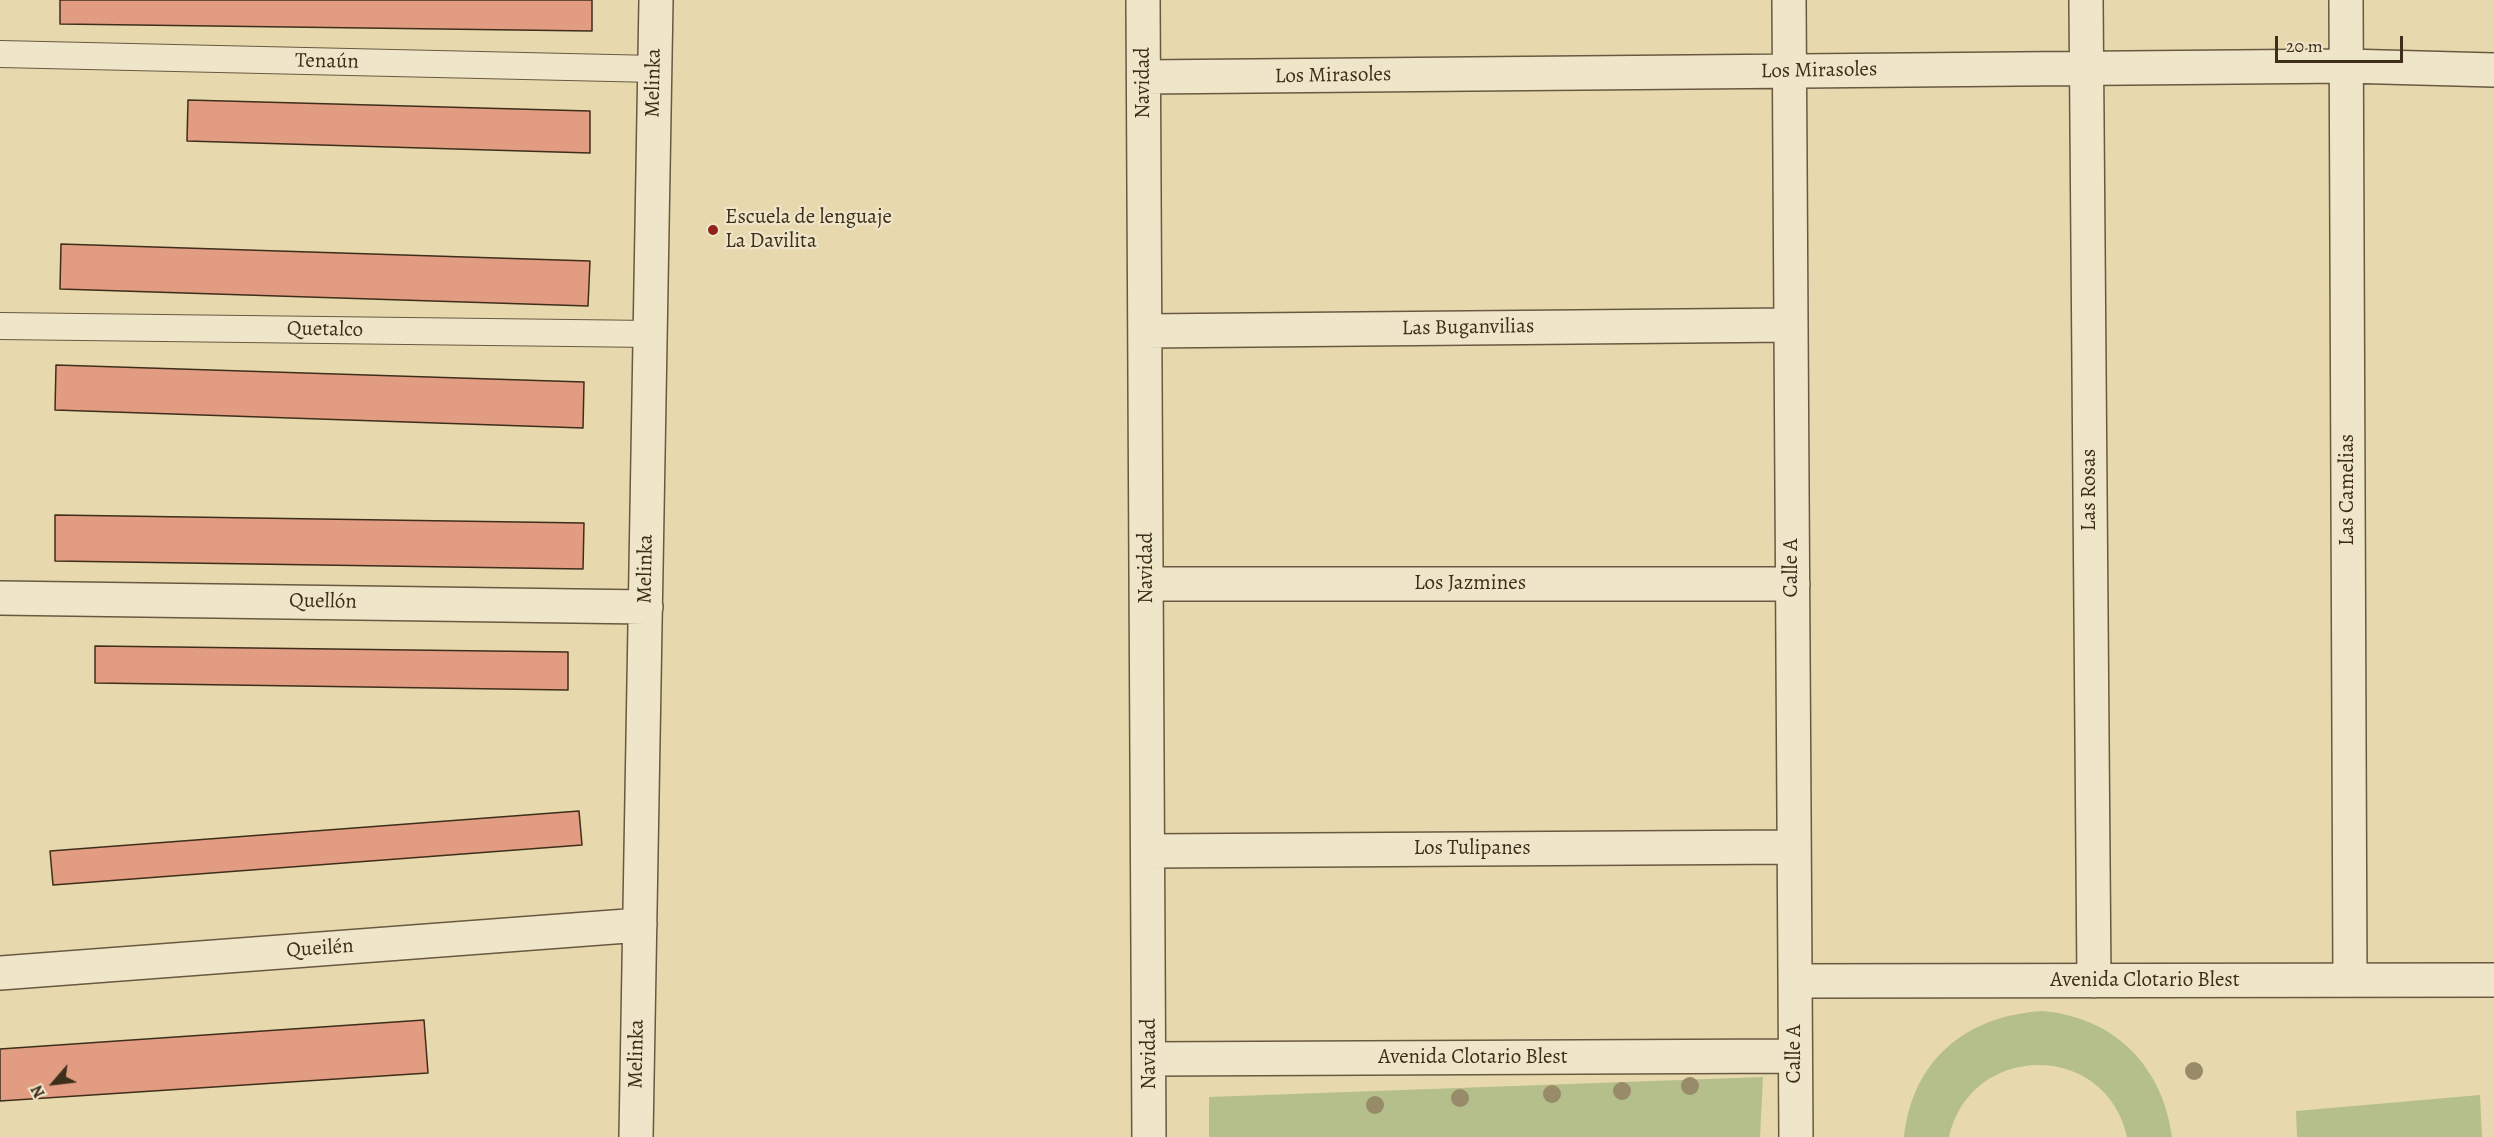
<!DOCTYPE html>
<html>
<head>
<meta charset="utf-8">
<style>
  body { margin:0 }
  #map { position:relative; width:2494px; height:1137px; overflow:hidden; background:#e7d9ad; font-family:Alegreya,serif }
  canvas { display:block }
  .north { position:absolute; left:24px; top:1053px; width:60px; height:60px; -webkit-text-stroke:4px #efe6ca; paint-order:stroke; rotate:242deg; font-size:16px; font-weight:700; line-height:24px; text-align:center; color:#3e2e1b }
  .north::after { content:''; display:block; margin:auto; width:21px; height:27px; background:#3e2e1b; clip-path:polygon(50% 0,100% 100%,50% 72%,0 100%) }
  .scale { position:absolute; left:2275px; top:36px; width:128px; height:27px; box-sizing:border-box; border:3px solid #3e2e1b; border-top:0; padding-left:8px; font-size:18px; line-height:21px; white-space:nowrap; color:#3e2e1b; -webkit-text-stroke:4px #efe6ca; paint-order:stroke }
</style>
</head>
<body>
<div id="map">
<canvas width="2494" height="1137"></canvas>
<div class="north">N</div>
<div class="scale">20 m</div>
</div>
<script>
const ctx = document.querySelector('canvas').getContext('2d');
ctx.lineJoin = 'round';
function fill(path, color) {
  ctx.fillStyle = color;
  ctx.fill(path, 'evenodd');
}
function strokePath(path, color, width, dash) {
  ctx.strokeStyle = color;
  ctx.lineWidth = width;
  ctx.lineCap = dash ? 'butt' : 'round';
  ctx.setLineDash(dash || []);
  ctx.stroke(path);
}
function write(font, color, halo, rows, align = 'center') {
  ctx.font = font + ' Alegreya,serif';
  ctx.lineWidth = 4.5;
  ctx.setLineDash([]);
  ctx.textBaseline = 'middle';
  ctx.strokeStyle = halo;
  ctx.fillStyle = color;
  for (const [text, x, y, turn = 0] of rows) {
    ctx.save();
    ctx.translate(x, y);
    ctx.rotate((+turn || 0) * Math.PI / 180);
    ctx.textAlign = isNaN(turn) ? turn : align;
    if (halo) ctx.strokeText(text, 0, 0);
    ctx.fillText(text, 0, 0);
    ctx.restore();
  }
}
fill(new Path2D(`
  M2042,1011C2114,1017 2163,1066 2172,1137H2127C2106,1040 1970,1042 1949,1137H1904C1913,1059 1966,1016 2042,1011Z
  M1763,1077L1760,1137H1209V1097Z
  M2480,1095L2482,1137H2297L2296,1111Z`), '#b4bf8b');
const building = new Path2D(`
  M60,0H592V31L60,24Z
  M188,100L590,111V153L187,141Z
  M61,244L590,261L588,306L60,289Z
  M56,365L584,382L583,428L55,410Z
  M55,515L584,523L583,569L55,561Z
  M95,646L568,652V690L95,683Z
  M579,811L582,845L53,885L50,851Z
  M424,1020L428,1073L0,1101V1049Z`);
fill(building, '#e19c81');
strokePath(building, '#3e2e1b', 1.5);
const pedestrian = new Path2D(`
  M0,54L655,69
  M0,326L651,334`);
const minor = new Path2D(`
  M1143,0L1149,1137
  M1789,0L1796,1137
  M2086,0L2094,981
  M2346,0L2350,980
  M1144,77L2346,66L2494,70
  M1145,331L1791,325
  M1147,584H1793
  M0,598L646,607
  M1149,851L1794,847
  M0,973L640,925
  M1795,981L2494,980
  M1150,1059L1795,1056
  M636,1137L656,0`);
strokePath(pedestrian, '#685940', 28);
strokePath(minor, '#685940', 36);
strokePath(pedestrian, '#efe6ca', 26);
strokePath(minor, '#efe6ca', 33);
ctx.fillStyle = '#978b69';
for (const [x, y] of [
  [2194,1071],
  [1690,1086],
  [1622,1091],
  [1552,1094],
  [1460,1098],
  [1375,1105]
]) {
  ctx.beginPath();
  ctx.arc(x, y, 9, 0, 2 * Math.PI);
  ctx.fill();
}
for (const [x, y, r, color] of [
  [713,230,6,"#8f2418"]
]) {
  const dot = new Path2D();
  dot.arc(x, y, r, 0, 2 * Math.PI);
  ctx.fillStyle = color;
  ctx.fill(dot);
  strokePath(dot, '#efe6ca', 2);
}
write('21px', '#3e2e1b', '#efe6ca', [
  ["Tenaún",327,62,1],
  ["Los Mirasoles",1819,71,-1],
  ["Los Mirasoles",1333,76,-1],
  ["Melinka",654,83,-89],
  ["Navidad",1144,83,-90],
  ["Las Buganvilias",1468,328,-1],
  ["Quetalco",325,330,1],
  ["Las Rosas",2090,490,-90],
  ["Las Camelias",2348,490,-90],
  ["Navidad",1147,568,-90],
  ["Calle A",1792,568,-90],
  ["Melinka",646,569,-89],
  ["Los Jazmines",1470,584],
  ["Quellón",323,602,1],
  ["Los Tulipanes",1472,849],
  ["Queilén",320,949,-4],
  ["Avenida Clotario Blest",2145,981],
  ["Melinka",637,1054,-89],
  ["Navidad",1150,1054,-90],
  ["Calle A",1795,1054,-90],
  ["Avenida Clotario Blest",1473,1058]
]);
write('21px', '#3e2e1b', '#efe6ca', [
  ["Escuela de lenguaje",725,218],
  ["La Davilita",725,242]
], 'left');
</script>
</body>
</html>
